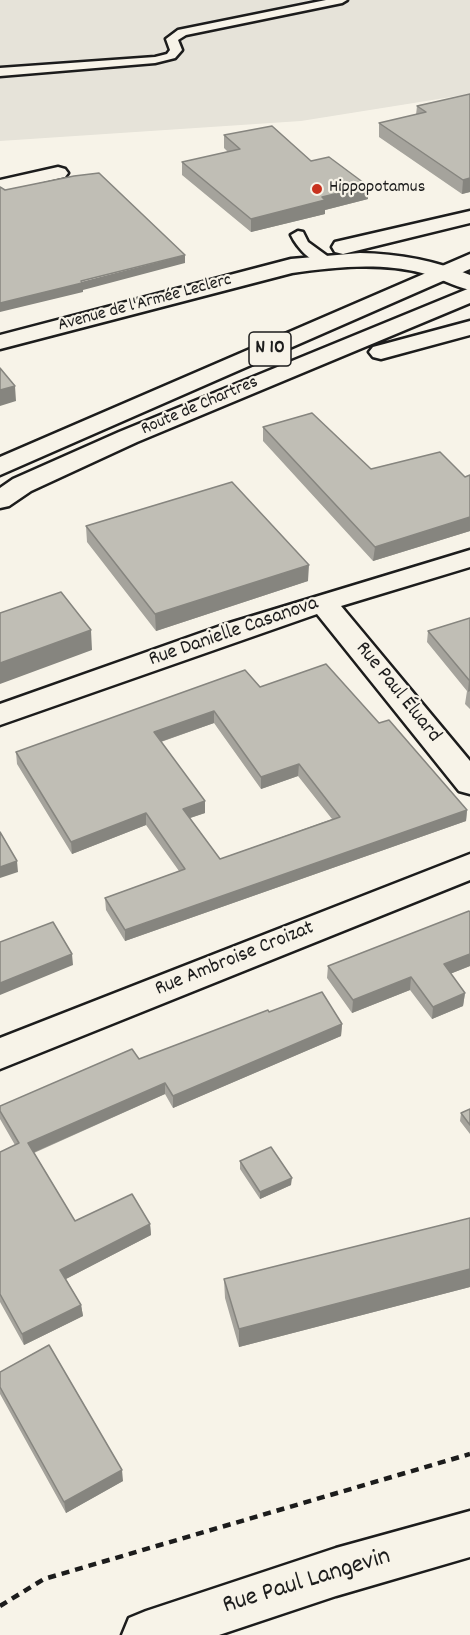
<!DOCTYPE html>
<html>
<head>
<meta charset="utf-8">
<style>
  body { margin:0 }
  canvas { display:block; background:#f7f3e8 }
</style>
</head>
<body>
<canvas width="470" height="1635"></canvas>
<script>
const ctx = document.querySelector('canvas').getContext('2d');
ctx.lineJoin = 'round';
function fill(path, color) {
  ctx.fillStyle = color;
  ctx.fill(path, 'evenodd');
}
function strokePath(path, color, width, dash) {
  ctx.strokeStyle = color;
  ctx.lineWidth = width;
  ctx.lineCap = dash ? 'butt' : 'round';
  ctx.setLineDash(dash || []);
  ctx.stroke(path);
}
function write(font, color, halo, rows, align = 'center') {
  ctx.font = font + ' Dekko,sans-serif';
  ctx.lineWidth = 4.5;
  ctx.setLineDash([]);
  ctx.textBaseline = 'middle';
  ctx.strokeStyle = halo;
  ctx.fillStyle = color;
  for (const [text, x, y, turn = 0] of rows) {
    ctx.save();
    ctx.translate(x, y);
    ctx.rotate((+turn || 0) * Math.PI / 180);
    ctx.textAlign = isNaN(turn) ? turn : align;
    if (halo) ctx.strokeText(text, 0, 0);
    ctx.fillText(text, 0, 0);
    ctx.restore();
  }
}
fill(new Path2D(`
  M0,0H470V94L301,121L0,141Z`), '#e6e3d9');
const lane = new Path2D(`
  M326,0H347L342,3L186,35L178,40L182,50L175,58L155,63L0,76V68L155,57L167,54L170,50L166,39L178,30Z
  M298,231L303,232L308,242L330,258L332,261L330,264C315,268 297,248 291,235Z`);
const street = new Path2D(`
  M58,167L65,169L68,173L65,177L0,192V180Z
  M470,550V567L341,606L470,761V794L459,791L317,614L0,725V704L223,625Z
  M470,854V880L0,1069V1038Z
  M470,1511V1557L336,1596L219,1635H122L129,1618L146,1611L336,1548Z`);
const secondary = new Path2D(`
  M470,211V223L343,254L335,252L332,247L335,242Z
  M360,253C399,254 434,260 470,275V290C453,286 438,277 422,273C379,262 335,267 292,273L0,349V335L291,259Z`);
const primary = new Path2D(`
  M470,254V269L0,475V457Z
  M470,288V303L137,442L31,491L9,506L0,508V488L13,479L119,432Z
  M470,321V335L381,359L373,357L369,352L373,347Z`);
strokePath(lane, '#1c1c1c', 5);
strokePath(street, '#1c1c1c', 5);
strokePath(secondary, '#1c1c1c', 5);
strokePath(primary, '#1c1c1c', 5);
strokePath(new Path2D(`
  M0,1606L44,1579L470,1454`), '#1c1c1c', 4.5, [8, 6]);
fill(lane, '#f7f3e8');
fill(street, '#f7f3e8');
fill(secondary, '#f7f3e8');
fill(primary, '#f7f3e8');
fill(new Path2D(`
  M470,94V192L462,194L379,137V123L416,115L417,106Z
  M224,135L311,161L368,199L325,210V214L251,232L182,175V162L228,152L224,148Z
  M263,427L371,469L465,477L470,475V531L373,561L263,441Z
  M86,526L308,581L156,631L87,542Z
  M470,618V709L465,704L467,691L427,642L428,631Z
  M260,687L379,723L467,810L466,821L125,941L106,910L105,898L179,871L146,825L72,854L17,764L16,752ZM214,723L261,789L298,776L332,819L220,859L190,818L205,813L161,742Z
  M328,966H470L450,974L465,993L463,1006L432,1019L410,990L352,1013L327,978Z
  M269,1012L342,1024L341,1036L173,1108L165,1094L34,1153L75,1221L150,1224L151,1235L66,1279L81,1305L83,1316L24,1345L0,1302V1152L15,1145L0,1119V1106L139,1059Z
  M470,1109V1134L460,1121L461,1113Z
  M240,1161L291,1185L260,1199L240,1169Z
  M470,1218V1287L239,1347L225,1298L224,1279Z
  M0,1372L123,1481L66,1513L0,1394Z`), '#a5a39c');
fill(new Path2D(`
  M470,178V192L462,194L463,180Z
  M368,186V199L325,210V214L251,232V219L322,197Z
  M185,255V263L83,290V292L0,312V303Z
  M15,386L16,401L0,406V390Z
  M470,505V531L373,561L375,547Z
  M309,565L308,581L156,631L155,614Z
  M91,630L92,650L0,684V663Z
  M469,680H470V691L468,692Z
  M214,711V723L154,744V732Z
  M299,764L298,776L261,789V777Z
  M205,801V813L184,820L183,809Z
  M467,810L466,821L125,941V930Z
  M146,813V825L72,854L71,842Z
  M17,861L18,872L0,878V867Z
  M72,954L73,965L0,995V983Z
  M470,954V966L442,977L444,964Z
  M411,977L410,990L352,1013L353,1000Z
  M465,993L463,1006L432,1019L433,1007Z
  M342,1024L341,1036L173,1108V1096Z
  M165,1083V1094L30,1154L28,1143Z
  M292,1178L291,1185L260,1199V1192Z
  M150,1224L151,1235L62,1281L60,1270Z
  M470,1269V1287L239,1347V1329Z
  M81,1305L83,1316L24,1345L22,1334Z
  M122,1470L123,1481L66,1513L64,1502Z`), '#86857f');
const building = new Path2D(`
  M470,94V178L463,180L379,123L426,112L417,106Z
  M272,126L311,161L329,157L368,186L322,197L325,200L251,219L182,162L240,149L224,135Z
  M99,173L185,255L81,281L82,283L0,303V187L5,190L74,176Z
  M0,368L15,386L0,390Z
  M312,413L371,469L440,452L465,477L470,475V517L375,547L263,427Z
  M232,482L309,565L155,614L86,526Z
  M61,592L91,630L0,663V613Z
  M470,618V680H469L428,631Z
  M326,664L379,723L389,720L467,810L125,930L105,898L185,869L146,813L71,842L16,752L245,670L260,687ZM214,711L261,777L299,764L340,817L220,859L183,809L205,801L154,732Z
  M0,832L17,861L0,867Z
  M469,911L470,912V954L444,964L465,993L433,1007L411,977L353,1000L328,966Z
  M53,922L72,954L0,983V942Z
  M322,992L342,1024L173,1096L165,1083L28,1143L75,1221L132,1194L150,1224L60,1270L81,1305L22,1334L0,1294V1152L19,1143L0,1111V1106L132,1049L139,1059L268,1010L269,1012Z
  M470,1109V1125L461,1113Z
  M271,1147L292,1178L260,1192L240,1161Z
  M470,1218V1269L239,1329L224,1279Z
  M49,1345L122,1470L64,1502L0,1387V1372Z`);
fill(building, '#c0beb5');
strokePath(building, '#86857f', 1.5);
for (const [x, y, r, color] of [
  [317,189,6,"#c8321e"]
]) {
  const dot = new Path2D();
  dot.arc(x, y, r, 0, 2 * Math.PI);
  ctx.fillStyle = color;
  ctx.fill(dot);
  strokePath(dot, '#f7f3e8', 2);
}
write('18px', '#1c1c1c', '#f7f3e8', [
  ["Hippopotamus",329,189]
], 'left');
write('18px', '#1c1c1c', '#f7f3e8', [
  ["Avenue de l'Armée Leclerc",145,304,-15],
  ["Route de Chartres",200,407,-23]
]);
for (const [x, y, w] of [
  [270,349,42]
]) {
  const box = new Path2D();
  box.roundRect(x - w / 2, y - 17, w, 34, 4.5);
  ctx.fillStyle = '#f7f3e8';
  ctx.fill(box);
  strokePath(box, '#1c1c1c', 1.5);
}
write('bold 20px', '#1c1c1c', null, [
  ["N 10",270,349]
]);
write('21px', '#1c1c1c', '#f7f3e8', [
  ["Rue Danielle Casanova",234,633,-19],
  ["Rue Paul Éluard",397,693,51],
  ["Rue Ambroise Croizat",235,960,-22]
]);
write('26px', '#1c1c1c', '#f7f3e8', [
  ["Rue Paul Langevin",307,1583,-17]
]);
</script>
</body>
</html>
